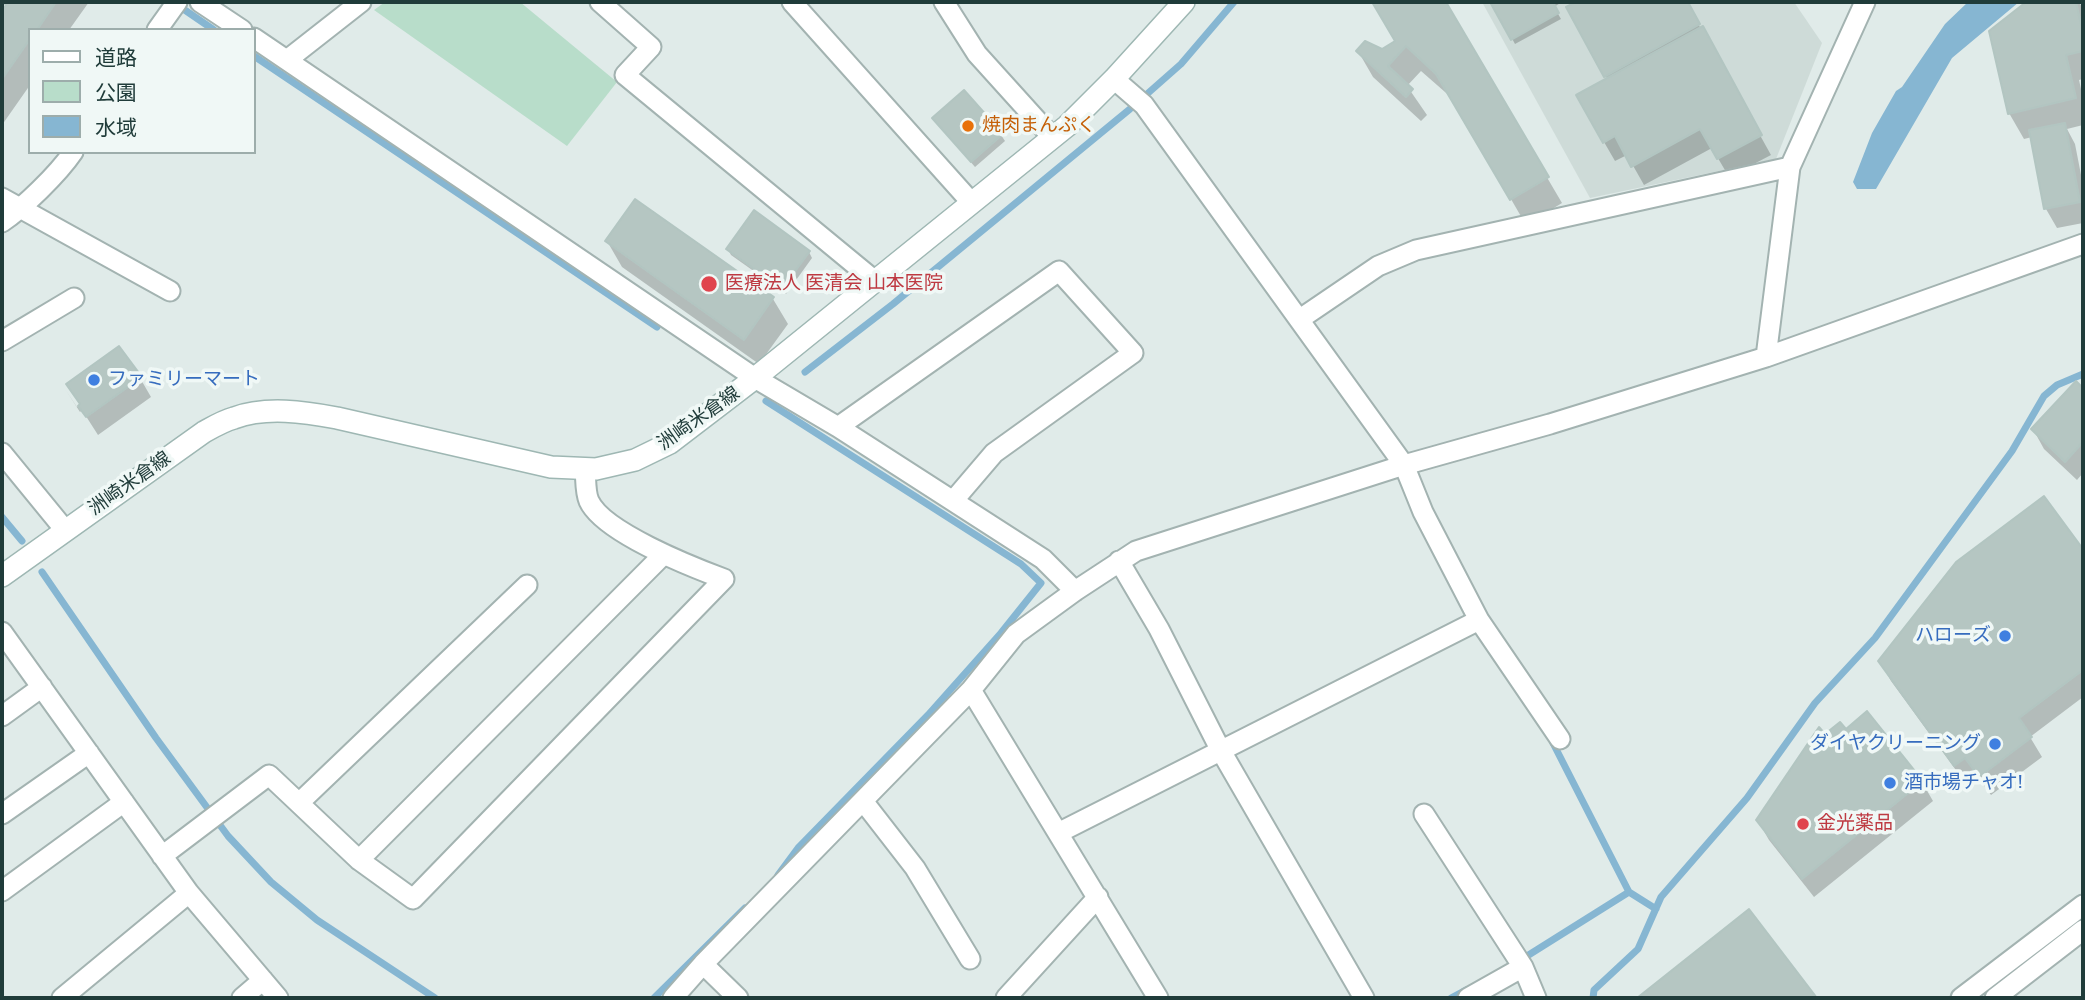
<!DOCTYPE html>
<html>
<head>
<meta charset="utf-8">
<style>
  body { margin:0 }
  #map { position:relative; width:2085px; height:1000px; overflow:hidden; background:#e0ebe9; font-family:"Archivo Narrow","Noto Sans JP",sans-serif }
  canvas { display:block }
  .frame { position:absolute; inset:0; border:4px solid #203c3a; pointer-events:none }
  .legend { position:absolute; left:28px; top:28px; width:228px; height:126px; box-sizing:border-box; background:#f0f8f6; border:2px solid #9dadab; margin:0; padding:9px 12px; list-style:none; font-size:21px; color:#203c3a }
  .legend li { display:flex; align-items:center; gap:14px; height:35px }
  .legend b { width:35px; border:2px solid #9dadab }
</style>
</head>
<body>
<div id="map">
<canvas width="2085" height="1000"></canvas>
<div class="frame"></div>
<ul class="legend">
<li><b style="height:9px;background:#fff"></b>道路</li>
<li><b style="height:19px;background:#b8ddca"></b>公園</li>
<li><b style="height:19px;background:#86b6d2"></b>水域</li>
</ul>
</div>
<script>
const ctx = document.querySelector('canvas').getContext('2d');
ctx.lineJoin = 'round';
function fill(path, color) {
  ctx.fillStyle = color;
  ctx.fill(path, 'evenodd');
}
function strokePath(path, color, width, dash) {
  ctx.strokeStyle = color;
  ctx.lineWidth = width;
  ctx.lineCap = dash ? 'butt' : 'round';
  ctx.setLineDash(dash || []);
  ctx.stroke(path);
}
function write(font, color, halo, rows, align = 'center') {
  ctx.font = font + ' "Archivo Narrow","Noto Sans JP",sans-serif';
  ctx.lineWidth = 7;
  ctx.setLineDash([]);
  ctx.textBaseline = 'middle';
  ctx.strokeStyle = halo;
  ctx.fillStyle = color;
  for (const [text, x, y, turn = 0] of rows) {
    ctx.save();
    ctx.translate(x, y);
    ctx.rotate((+turn || 0) * Math.PI / 180);
    ctx.textAlign = isNaN(turn) ? turn : align;
    if (halo) ctx.strokeText(text, 0, 0);
    ctx.fillText(text, 0, 0);
    ctx.restore();
  }
}
fill(new Path2D(`
  M1482,2H1794L1822,43L1776,159L1590,198Z`), '#cedbd8');
fill(new Path2D(`
  M385,2H520L617,82L567,146L374,10Z`), '#b8ddca');
fill(new Path2D(`
  M1968,2H2019L1952,58L1876,189H1857L1853,182L1872,133L1896,91L1902,87L1945,24Z`), '#86b6d2');
fill(new Path2D(`
  M5,2H89L69,30H30V85L2,125V13L7,7Z
  M1374,2H1444L1562,203L1526,225L1453,99L1421,71L1407,86L1427,115L1421,121L1373,77L1358,51H1382L1397,42Z
  M1492,2H1562L1554,7L1561,19L1515,44Z
  M1579,2H1686L1771,155L1729,177L1712,148L1644,185L1627,155L1615,161L1604,142L1608,80L1568,8Z
  M2028,2H2079L2083,9V79L2079,80L2083,98V125L2067,129L2075,144L2083,185V223L2057,228L2046,209L2032,137L2024,139L2009,113L1991,32Z
  M938,124L1001,135L1005,141L975,167Z
  M607,241L773,299L788,324L759,364L622,267Z
  M728,249L809,252L812,258L786,294L731,255Z
  M140,378L151,397L98,435L82,410L80,412L65,389L77,407L80,405L68,385Z
  M2076,384L2083,390V473L2077,480L2044,449L2033,429Z
  M2044,499L2083,552V697L2030,737L2042,757L1991,795L1977,776L1966,784L1891,681L1880,661Z
  M1867,714L1922,782L1933,801L1814,897L1769,840L1758,821L1845,732Z
  M1749,912L1815,998H1639Z`), '#0003');
strokePath(new Path2D(`
  M176,4L214,30
  M254,56L657,327
  M805,372L893,304L1130,109L1181,64L1234,2
  M766,401L1021,564L1041,583L1001,633L928,715L798,848L778,875
  M2,517L22,541
  M42,572L156,738L228,836L271,882L317,920L435,998
  M1553,743L1629,892
  M1519,961L1629,892L1656,909
  M654,998L745,908
  M1451,998L1466,990
  M1593,998L1594,990L1638,949L1661,897L1747,798L1815,703L1875,638L2012,451L2044,396L2057,385L2083,374`), '#86b6d2', 7);
const building = new Path2D(`
  M3,2H56L37,30H30V39L2,79V10L6,5Z
  M1372,2H1446L1549,177L1510,200L1436,74L1406,46L1388,66L1413,89L1406,97L1356,51L1365,41L1382,49L1395,41Z
  M1490,2H1553L1559,13L1511,40Z
  M1576,2H1688L1700,24L1604,77L1566,7Z
  M2026,2H2076L2083,33V51L2066,55L2076,98L2008,114L1989,31Z
  M1703,26L1762,135L1717,159L1700,129L1631,167L1615,136L1603,143L1576,95Z
  M964,90L1003,134L971,162L932,118Z
  M2065,123L2080,202L2044,209L2029,130Z
  M635,199L774,297L744,340L605,241Z
  M754,210L810,251L782,289L726,249Z
  M119,346L142,377L86,417L78,406L80,404L66,384Z
  M2076,381L2083,388V442L2065,462L2031,429Z
  M2044,496L2083,549V670L2019,718L2032,737L1979,777L1965,758L1954,766L1878,661L1956,562Z
  M1867,711L1923,781L1802,879L1756,820L1819,727L1825,734L1840,722L1846,729Z
  M1749,909L1817,998H1637Z`);
fill(building, '#b5c6c2');
strokePath(building, '#b2c5c1', 2);
const street = new Path2D(`
  M200,2L242,30
  M600,2L651,47L625,75L875,281
  M792,2L971,202
  M944,2L977,54L1052,137
  M157,30L177,2
  M254,38L755,378L838,427L1043,559L1075,591
  M287,60L361,2
  M1114,79L1144,105L1404,465L1423,512L1479,620L1560,739
  M2,198L170,291
  M2,222C23,208 58,174 73,152
  M1300,319L1378,266L1416,250L1790,167
  M2,341L74,298
  M1766,357L1790,167L1865,2
  M838,427L1059,271L1133,353L994,453L953,501
  M2,453L65,530
  M1119,561L1159,629L1221,751L1364,998
  M2,632L189,893L278,998
  M971,690L1158,998
  M2,716L42,687
  M863,801L915,868L970,959
  M299,803L527,585
  M2,814L89,753
  M1424,814L1523,967L1536,998
  M1058,833L1479,620
  M162,856L269,775L359,860L413,899L724,579C692,567 603,532 589,501C585,492 586,478 585,469
  M359,860L663,555
  M2,891L124,802
  M703,964L738,998
  M62,998L189,893
  M242,998L263,980
  M673,998L703,964L971,690L1016,634L1075,591L1136,551L1404,465L1550,424L1766,357L2083,244
  M1006,998L1098,897
  M1468,998L1523,967
  M1961,998L2083,905
  M1995,998L2083,930`);
const secondary = new Path2D(`
  M2,576L204,432C213,427 223,421 234,418C266,406 305,412 337,418L551,467L596,469L635,460L670,443L755,378L1067,126L1114,79L1184,2`);
strokePath(street, '#a3b3b1', 23);
strokePath(secondary, '#9eb7b3', 24);
strokePath(street, '#fff', 19);
strokePath(secondary, '#fff', 21);
for (const [x, y, r, color] of [
  [968,126,7,"#e8710a"],
  [709,284,9,"#e0444e"],
  [94,380,7,"#3f7fe0"],
  [2005,636,7,"#3f7fe0"],
  [1995,744,7,"#3f7fe0"],
  [1890,783,7,"#3f7fe0"],
  [1803,824,7,"#e0444e"]
]) {
  const dot = new Path2D();
  dot.arc(x, y, r, 0, 2 * Math.PI);
  ctx.fillStyle = color;
  ctx.fill(dot);
  strokePath(dot, '#f0f8f6', 2.5);
}
write('19px', '#c56008', '#f0f8f6', [
  ["焼肉まんぷく",982,126]
], 'left');
write('19px', '#be3a42', '#f0f8f6', [
  ["医療法人 医清会 山本医院",725,284],
  ["金光薬品",1817,824]
], 'left');
write('19px', '#366cbe', '#f0f8f6', [
  ["ファミリーマート",108,380],
  ["ハローズ",1991,636,"right"],
  ["ダイヤクリーニング",1981,744,"right"],
  ["酒市場チャオ!",1904,783]
], 'left');
write('19px', '#203c3a', '#f0f8f6', [
  ["洲崎米倉線",699,419,-35],
  ["洲崎米倉線",130,484,-35]
]);
</script>
</body>
</html>
